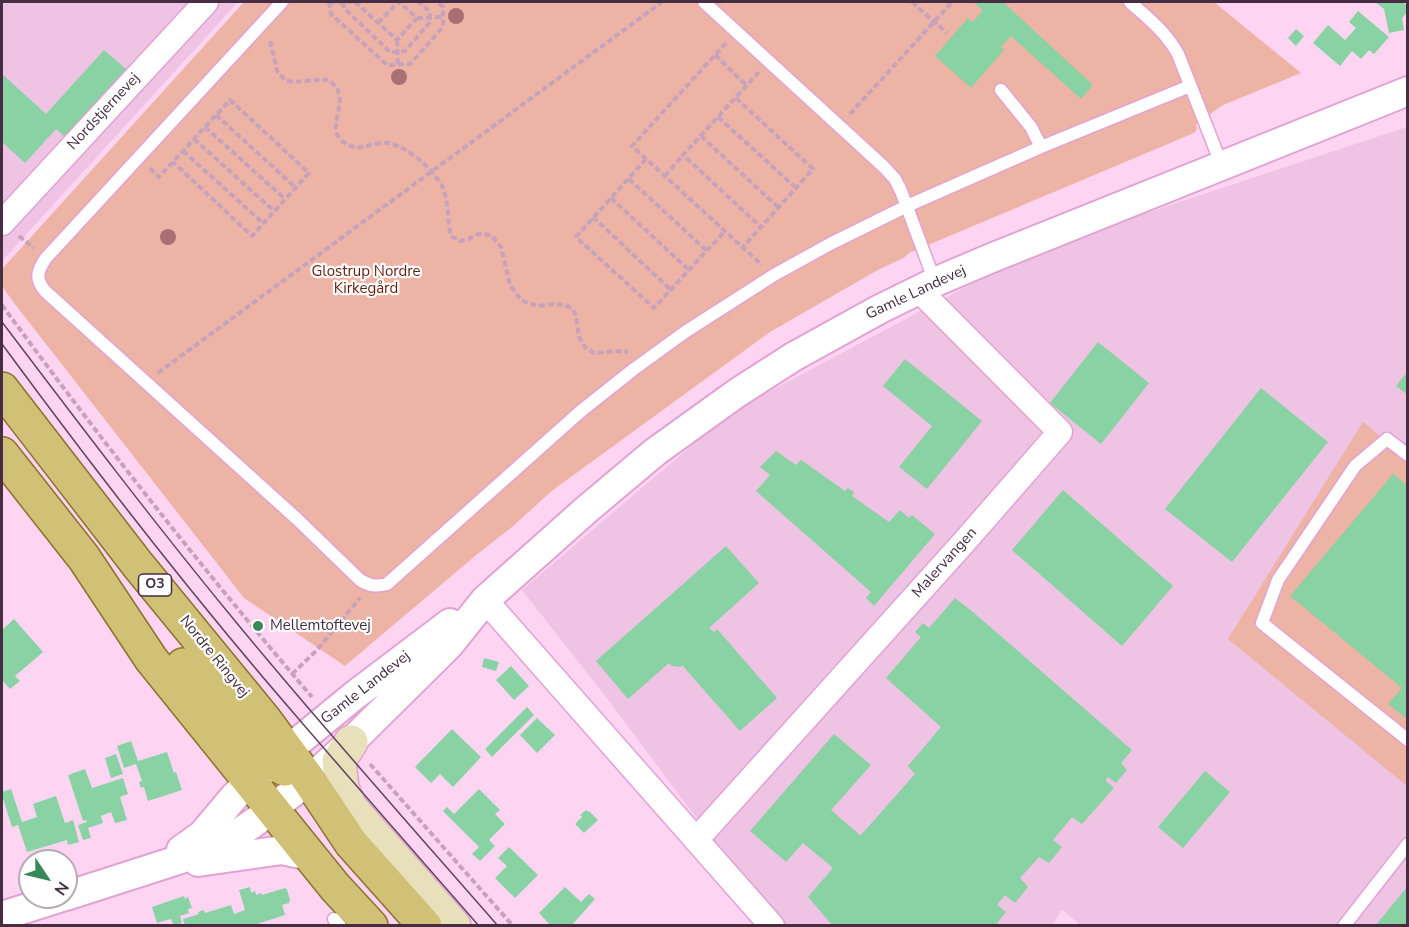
<!DOCTYPE html>
<html>
<head>
<meta charset="utf-8">
<style>
  body { margin:0 }
  #map { position:relative; width:1409px; height:927px; overflow:hidden; background:#fdd5f3; font-family:"Nunito Sans",sans-serif }
  canvas { display:block }
  .frame { position:absolute; inset:0; border:3px solid #462d41; pointer-events:none }
  .north { position:absolute; left:18px; top:849px; width:60px; height:60px; box-sizing:border-box; background:#fff; border:2px solid #b5abb3; border-radius:50%; rotate:125deg; font-size:16px; font-weight:700; line-height:24px; text-align:center; color:#462d41 }
  .north::after { content:''; display:block; margin:auto; width:21px; height:27px; background:#38895a; clip-path:polygon(50% 0,100% 100%,50% 72%,0 100%) }
</style>
</head>
<body>
<div id="map">
<canvas width="1409" height="927"></canvas>
<div class="frame"></div>
<div class="north">N</div>
</div>
<script>
const ctx = document.querySelector('canvas').getContext('2d');
ctx.lineJoin = 'round';
function fill(path, color) {
  ctx.fillStyle = color;
  ctx.fill(path, 'evenodd');
}
function strokePath(path, color, width, dash) {
  ctx.strokeStyle = color;
  ctx.lineWidth = width;
  ctx.lineCap = dash ? 'butt' : 'round';
  ctx.setLineDash(dash || []);
  ctx.stroke(path);
}
function write(font, color, halo, rows, align = 'center') {
  ctx.font = font + ' "Nunito Sans",sans-serif';
  ctx.lineWidth = 4.5;
  ctx.setLineDash([]);
  ctx.textBaseline = 'middle';
  ctx.strokeStyle = halo;
  ctx.fillStyle = color;
  for (const [text, x, y, turn = 0] of rows) {
    ctx.save();
    ctx.translate(x, y);
    ctx.rotate((+turn || 0) * Math.PI / 180);
    ctx.textAlign = isNaN(turn) ? turn : align;
    if (halo) ctx.strokeText(text, 0, 0);
    ctx.fillText(text, 0, 0);
    ctx.restore();
  }
}
fill(new Path2D(`
  M2,2H238L2,261Z
  M1407,127V925L1082,926L1062,910L1052,925H776L609,701L522,590L731,412L1037,249Z`), '#eec3e3');
fill(new Path2D(`
  M244,2H1214L1301,73L1223,105L1196,124L1197,129L1194,133L909,253L905,257L876,271L770,332L553,490L512,527L475,556L345,666L244,598L14,303L2,286V269Z
  M1363,422L1407,458V786L1228,639Z`), '#edb3a4');
fill(new Path2D(`
  M973,2H1003L1093,85L1081,99L1011,36L1001,47L1004,50L971,88L935,56L968,18L973,22L983,10Z
  M1375,2H1402L1408,6V11L1402,18L1404,30L1389,33L1384,9Z
  M1358,11L1389,37L1374,54L1369,50L1361,59L1352,51L1340,66L1313,43L1328,25L1345,40L1356,28L1349,22Z
  M1296,29L1304,36L1296,46L1288,38Z
  M104,50L127,70L65,137L56,129L25,163L2,142V74L46,114Z
  M1098,342L1149,383L1101,444L1050,403Z
  M905,359L982,421L927,489L899,467L932,426L883,386Z
  M1408,371V395L1396,386Z
  M1261,388L1328,442L1232,562L1165,509Z
  M776,451L796,465L801,460L845,491L848,488L854,492L852,496L889,522L900,510L909,518L912,515L935,534L874,606L866,598L871,592L756,491L770,475L760,467Z
  M1393,474L1408,486V720L1388,704L1402,688L1290,596Z
  M1063,490L1173,586L1122,646L1012,550Z
  M726,546L759,583L709,628L714,632L717,629L777,698L740,731L682,665L681,667L672,666L669,663L628,699L596,661Z
  M955,598L973,612L1132,750L1121,763L1127,770L1116,783L1108,777L1106,779V781L1114,788L1082,824L1072,817L1053,840L1062,847L1049,863L1039,857L1020,878L1028,887L1015,903L1006,896H1004L997,905L1006,912L995,926H833L808,897L832,869V867L803,843L786,862L750,831L834,734L871,765L831,810L860,835H861L915,774L908,766L941,727L886,678L921,637L915,632L923,623L929,628Z
  M14,619L43,652L15,676L20,681L10,689L2,680V630Z
  M484,658L499,662L496,671L482,667Z
  M511,666L529,686L514,700L496,680Z
  M527,707L534,715L492,757L485,749Z
  M537,718L555,735L537,753L520,735Z
  M452,729L481,757L453,787L440,774L431,783L415,767Z
  M131,741L138,761L167,752L174,773L176,772L182,790L148,801L144,787L141,788L139,782L142,781L136,764L124,768L117,746Z
  M116,754L123,774L111,778L105,758Z
  M85,769L92,788L123,778L128,794L120,797L127,820L115,823L111,812L101,816L103,823L88,828L91,838L83,840L78,825L87,822L86,820L83,821L68,775Z
  M1205,771L1230,792L1183,848L1158,827Z
  M11,789L22,822L37,817L33,804L56,796L65,823L73,820L79,842L68,845L67,840L27,852L18,825L12,827L2,795V792Z
  M479,789L500,810L495,814L505,824L489,840L495,846L480,861L472,854L479,847L443,811L447,807L454,814Z
  M586,810L588,812L589,811L598,820L584,833L575,824L582,817L580,815Z
  M509,847L538,875L515,898L495,878L507,866L498,858Z
  M1408,886V926H1375Z
  M250,887L251,893L255,891L256,895L261,893L262,895L285,888L287,890L290,900L289,903L282,905L285,915L257,924V926H185L183,919L199,914L198,912L204,910L205,913L231,905L234,914L245,910L239,890Z
  M565,887L581,902L589,894L595,899L571,926H551L539,913Z
  M184,896L185,899L188,897L192,908L188,909L189,913L180,916L182,923L174,926L171,919L157,923L152,907Z`), '#89d2a3');
const service = new Path2D(`
  M282,2L46,258C37,271 35,279 45,291L297,519L360,580C370,586 376,587 387,584L581,411L634,369L685,332L774,275L830,244L907,206L1041,147
  M704,2L884,167L895,179L901,191L935,282
  M1130,2C1148,18 1166,32 1178,54L1222,166
  M1001,90L1031,127L1041,147L1190,86
  M1408,455L1387,439L1355,466L1278,580L1262,623L1408,740
  M334,919L340,926
  M1344,926L1408,844`);
const minor = new Path2D(`
  M2,223L206,2
  M485,600L772,926
  M696,840L965,541L1060,432L919,290`);
const tertiary = new Path2D(`
  M181,850L202,835L234,797L250,781L355,695L450,623
  M198,862L282,850L310,856
  M66,896L178,860L219,843L243,830L255,822L309,780L351,742L449,645L485,600L586,510L655,452L737,393L793,357L880,309L935,282L989,259L1408,91
  M2,916L62,897`);
const secondary = new Path2D(`
  M351,742L339,761L342,788L350,807L454,926`);
const primary = new Path2D(`
  M2,389L138,565L265,720L309,780L351,843L425,926
  M2,454L84,558L151,659L335,887L371,926
  M183,665C206,691 228,718 253,743C262,752 273,765 285,769`);
strokePath(service, '#e2a2d3', 15);
strokePath(minor, '#e2a2d3', 27);
strokePath(tertiary, '#e2a2d3', 32);
strokePath(secondary, '#e2a2d3', 36);
strokePath(primary, '#8c722a', 36);
strokePath(new Path2D(`
  M329,2L331,14L387,65L410,64L443,27V7L437,2
  M343,2L344,8L390,52L405,51L430,22V12L419,2
  M355,2L397,40L417,18L399,2
  M912,2L947,33
  M329,3L352,2
  M417,18L443,17
  M378,23L398,2
  M397,40L398,65
  M270,41L273,53L277,71L286,81C301,83 314,79 330,80C332,84 337,87 338,91C345,107 328,127 341,140C356,153 365,145 380,143C402,140 432,168 442,186C449,201 447,220 451,236L460,241L469,239L478,234L491,235L501,247L510,285L521,300L537,306L555,304L565,305L573,309L576,316L579,337L585,347L594,353L616,351L628,352
  M726,43L632,146L762,265
  M715,55L747,86
  M759,72L683,155L761,227
  M736,98L813,169L743,247
  M850,114L952,2
  M216,115L296,188
  M718,117L796,188
  M205,127L285,199
  M701,136L779,208
  M194,139L274,211
  M183,151L263,223
  M646,159L576,237L654,308L725,231
  M150,168L159,177L230,100L309,173L252,236L173,162
  M665,176L683,155
  M629,179L707,251
  M611,198L689,270
  M593,217L671,290
  M19,236L34,248
  M2,305C100,439 204,571 312,697
  M158,373L662,2
  M292,674L316,651L360,598
  M370,764L513,926`), '#c6a2bd', 4, [6, 3]);
strokePath(service, '#fff', 12);
strokePath(minor, '#fff', 24);
strokePath(tertiary, '#fff', 28);
strokePath(secondary, '#e8e0bb', 33);
strokePath(primary, '#d1c177', 33);
strokePath(new Path2D(`
  M2,322C77,421 152,520 231,616C317,721 408,823 498,926
  M2,344C96,472 193,597 297,717C357,787 418,856 479,926`), '#61465b', 1.5);
ctx.fillStyle = '#a97074';
for (const [x, y] of [
  [456,16],
  [399,77],
  [168,237]
]) {
  ctx.beginPath();
  ctx.arc(x, y, 8, 0, 2 * Math.PI);
  ctx.fill();
}
for (const [x, y, r, color] of [
  [258,626,6,"#38895a"]
]) {
  const dot = new Path2D();
  dot.arc(x, y, r, 0, 2 * Math.PI);
  ctx.fillStyle = color;
  ctx.fill(dot);
  strokePath(dot, '#fff', 2);
}
for (const [x, y, w] of [
  [155,585,33]
]) {
  const box = new Path2D();
  box.roundRect(x - w / 2, y - 11, w, 22, 4.5);
  ctx.fillStyle = '#fff';
  ctx.fill(box);
  strokePath(box, '#462d41', 1.5);
}
write('bold 14px', '#462d41', null, [
  ["O3",155,585]
]);
write('15px', '#462d41', '#fff', [
  ["Nordstjernevej",104,112,-47],
  ["Gamle Landevej",916,293,-25],
  ["Malervangen",945,563,-48],
  ["Nordre Ringvej",214,657,51],
  ["Gamle Landevej",366,688,-38]
]);
write('15px', '#641e0c', '#fff', [
  ["Glostrup Nordre",366,272],
  ["Kirkegård",366,289]
]);
write('15px', '#462d41', '#fff', [
  ["Mellemtoftevej",270,626]
], 'left');
</script>
</body>
</html>
